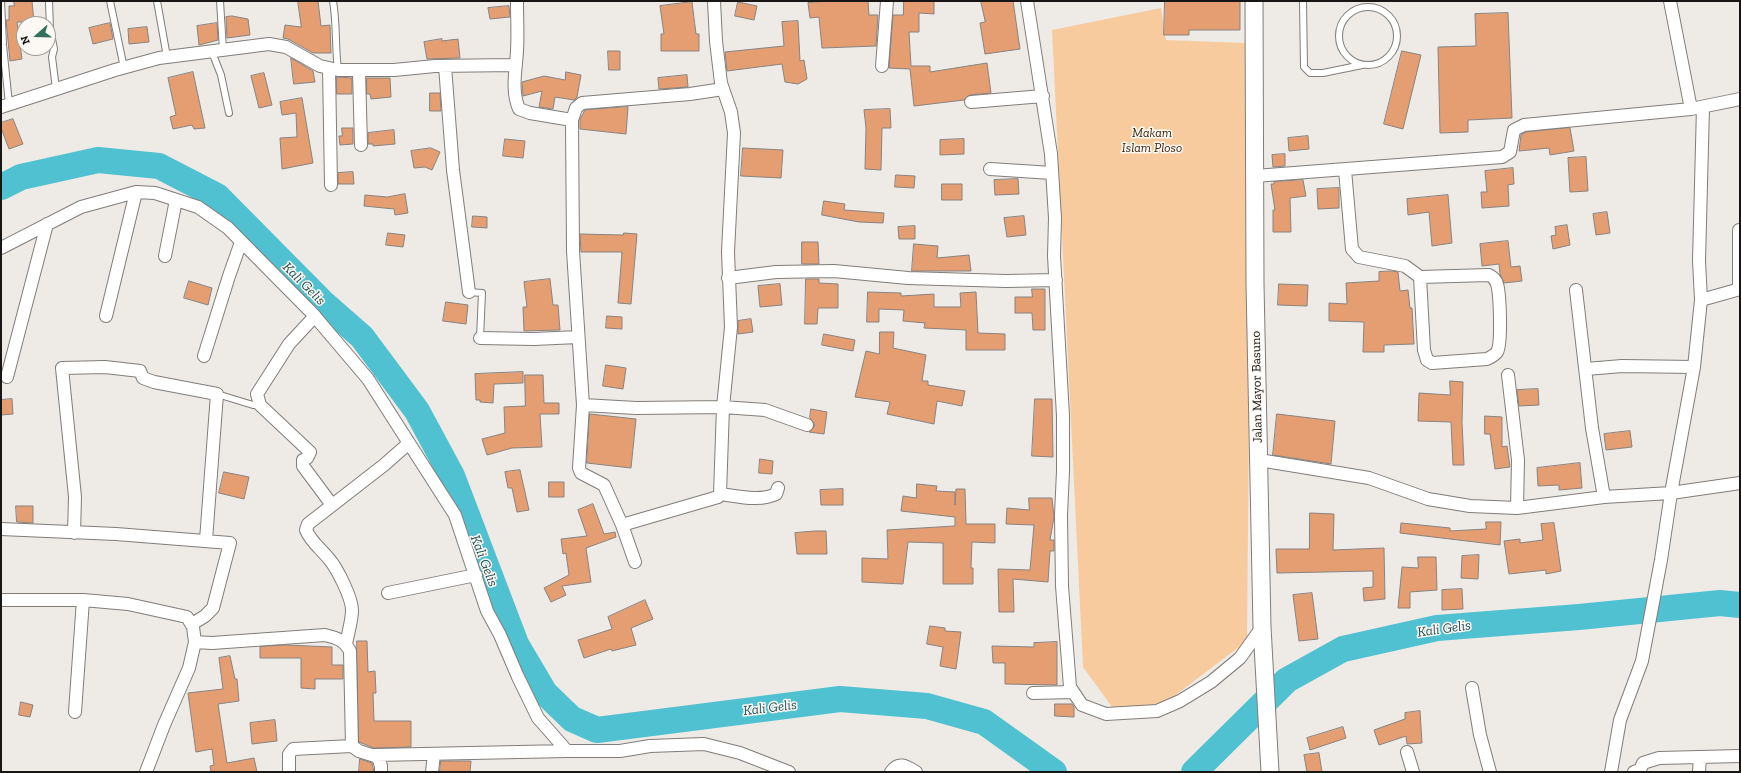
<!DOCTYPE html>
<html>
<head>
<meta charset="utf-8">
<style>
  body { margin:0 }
  #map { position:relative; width:1741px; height:773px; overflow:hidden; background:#eeeae6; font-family:"Zilla Slab",serif }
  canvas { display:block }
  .frame { position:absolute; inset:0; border:2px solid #181615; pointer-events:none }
  .north { position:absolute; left:16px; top:16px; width:40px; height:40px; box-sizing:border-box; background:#fcf8f3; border:1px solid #a19e9a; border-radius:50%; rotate:250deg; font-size:11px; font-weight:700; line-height:16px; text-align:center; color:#181615 }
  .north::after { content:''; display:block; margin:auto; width:14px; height:18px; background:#32715e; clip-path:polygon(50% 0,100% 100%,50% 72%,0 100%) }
</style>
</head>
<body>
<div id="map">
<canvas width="1741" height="773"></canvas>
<div class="frame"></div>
<div class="north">N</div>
</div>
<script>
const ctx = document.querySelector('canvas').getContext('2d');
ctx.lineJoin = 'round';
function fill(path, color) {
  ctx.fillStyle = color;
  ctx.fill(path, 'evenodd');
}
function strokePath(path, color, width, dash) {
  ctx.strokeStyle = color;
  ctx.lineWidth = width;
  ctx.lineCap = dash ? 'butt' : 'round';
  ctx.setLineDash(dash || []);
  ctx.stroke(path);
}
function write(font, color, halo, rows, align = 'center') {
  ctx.font = font + ' "Zilla Slab",serif';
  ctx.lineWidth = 3;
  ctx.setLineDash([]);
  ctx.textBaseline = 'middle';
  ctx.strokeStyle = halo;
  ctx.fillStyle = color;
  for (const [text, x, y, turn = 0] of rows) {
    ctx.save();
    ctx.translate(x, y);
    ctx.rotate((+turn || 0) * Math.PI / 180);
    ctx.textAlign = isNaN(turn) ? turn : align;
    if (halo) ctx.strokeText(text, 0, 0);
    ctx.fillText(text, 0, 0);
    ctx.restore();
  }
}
fill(new Path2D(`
  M1161,8L1166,40L1245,43L1250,304L1247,641L1165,703L1115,711L1083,667L1052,30Z`), '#f8cb9e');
strokePath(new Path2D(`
  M1,187L21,177L98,160L159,166L217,196L322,302L362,337L417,411L452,476L516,644L545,693L572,719L597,730L840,699L927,706L984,722L1054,772
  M1194,772L1287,680L1343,649L1437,628L1579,617L1720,603L1740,605`), '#50c1d0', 26);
const building = new Path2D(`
  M14,1H32L34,22H17L22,59L10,61L6,20H9V6H14Z
  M298,1H318L321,26L330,25L331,53H313L288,39L283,38L285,25L301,27Z
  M828,1H868L869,15H878L876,46L822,48L819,17L810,18L808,3Z
  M904,1H934V14L919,13V32H909L911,66H930V72L987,63L991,93L970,95L964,100L914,106L910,69L889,68L893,15H903Z
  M981,1H1013L1020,49L985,54L980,23L985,22Z
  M1165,1H1240V30H1189V35H1164Z
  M692,2L696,34H699V51H661V34H664L660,6Z
  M738,2L757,6L754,20L735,16Z
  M509,6L510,17L490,19L488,8Z
  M1508,13L1512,118L1468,120V132L1440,133L1438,47L1476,46L1475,14Z
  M232,16L248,19L250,35L227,38L226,17Z
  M798,21L800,61L804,60L807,79L798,84L785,82L782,64L727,71L725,52L784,46L782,22Z
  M110,23L113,39L93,44L89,28Z
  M217,23L218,40L199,45L197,26Z
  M147,27L149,42L129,44L128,29Z
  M442,39V41L458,39L460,58L427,59L424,42Z
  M608,51H620V70H609Z
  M1402,51L1421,55L1403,129L1384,124Z
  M291,58L313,71L315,82L294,84Z
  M193,72L205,128L194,129L192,125L173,129L170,117L176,115L168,78Z
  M566,72L581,75L577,97L574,100L555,97L553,109L539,107L542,91L523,96L522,82L544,76L565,80Z
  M264,73L272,105L259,108L251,76Z
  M687,75L688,87L659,89L658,78Z
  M337,77L352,78V94H337Z
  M367,78H390L391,97L371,99L370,94H367Z
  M430,93H440L441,111H430Z
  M302,98L313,163L282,169L280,138L297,137L296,113L282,115L280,102Z
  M628,107L626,134L580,129V119L585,110Z
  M890,109L891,128H882L881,170L865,169L866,128L864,110Z
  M13,119L23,144L9,149L1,128V123Z
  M342,128H353V144L340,145L339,136H342Z
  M1570,128L1574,151L1550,155L1549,148L1519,151L1521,135L1526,132Z
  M394,130L395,144L373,146V144H368V133Z
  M1308,136L1309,149L1289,151L1288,138Z
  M505,139L525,141L523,158L503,156Z
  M964,139V154L940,155V140Z
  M431,148L440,152L432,170L425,167L414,168L411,151Z
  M743,148L783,150L781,178L741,176Z
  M1285,154V166L1273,167L1272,155Z
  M1586,157L1588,191L1570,192L1568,158Z
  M1513,168L1514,184L1508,185L1509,206L1482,208L1481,192H1487L1485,171Z
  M353,172L354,184H338V173Z
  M896,175L915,176L914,188L895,187Z
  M1018,179L1019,194L995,195L994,180Z
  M1303,180L1306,196L1290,198L1291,232H1273V210H1275L1271,184H1274V182Z
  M942,184H962V200H942Z
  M1339,188V208L1318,209L1317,189Z
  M405,194L408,213L395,215L394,209L364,206L365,195L387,197Z
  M1448,195L1452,243L1432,246L1429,212L1408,215L1407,199Z
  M824,201L845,204L844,210L884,213L883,223L859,222L822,215Z
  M1607,212L1610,233L1596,235L1593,214Z
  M473,216L487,217V228L472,227Z
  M1024,216L1026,235L1007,237L1004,218Z
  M1567,225L1570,245L1553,249L1551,236L1556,235L1555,227Z
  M915,226V239H899L898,227Z
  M388,233L405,235L403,247L386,245Z
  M624,233L637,234L631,304L618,303L622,252H581L580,234L623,235Z
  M1508,241L1511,267L1520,266L1522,281L1504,283L1500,274L1499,264L1482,266L1480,244Z
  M802,242H818L819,264H802Z
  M914,244L938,246L937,258L969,255L971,271H912Z
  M1392,271L1398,272L1400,291L1408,290L1410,308H1412L1414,344L1384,345V352H1363L1364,322L1329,321V303L1347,304L1346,283L1379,281V272Z
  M550,279L553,305H558L560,330L524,331L523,307H527L524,282Z
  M806,279H819V283L838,284V308H818L817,324H805Z
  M189,281L212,288L208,305L184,298Z
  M780,284L782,305L760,307L758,286Z
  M1279,284L1308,285L1307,306L1278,305Z
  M1032,289H1045V330H1033L1032,313H1015V297H1032Z
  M868,292L901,293V296L934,294V307H961L960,293L976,292L978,333L1005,334V350H966V330L924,328L925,323L903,321L904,310L879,309V322H867Z
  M446,302L468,305L466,324L443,321Z
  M607,316L622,317V329L606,328Z
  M751,319L753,332L738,334V321Z
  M880,332H894L893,348L926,355L922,381H928V385L965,391L962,406L937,401L934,424L887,414L890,402L855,397L866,351L879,354Z
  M824,334L855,340L853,351L822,345Z
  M606,365L626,368L623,389L603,386Z
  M523,372V383L494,384L493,403L480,402V400H476L475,374Z
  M525,375H543L544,403H559V414H540L542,447L512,448L487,455L482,439L505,433L504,407L525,406Z
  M1450,381L1463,382L1462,422L1464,465H1453L1451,422L1418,421L1419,393L1450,395Z
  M1538,389L1539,405L1519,406L1517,390Z
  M12,399L13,414L1,415V400Z
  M1035,399H1052L1053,457L1032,456Z
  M811,409L827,412L824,434L809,432L814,427V423L810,418Z
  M590,414L636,419L631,468L587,463Z
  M1277,414L1335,421L1331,464L1273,455Z
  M1485,416L1502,417V447L1507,446L1510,467L1495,469L1490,434H1485Z
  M1630,431L1632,447L1606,450L1604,434Z
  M760,459L773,461L772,474L759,473Z
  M1580,463L1582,488L1559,490V485L1538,486L1537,468Z
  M520,470L529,510L517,512L512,488H508L505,472Z
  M224,472L249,477L244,499L219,493Z
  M549,482H564V497H549Z
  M917,484L937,486L936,491L955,492V505L956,489H965L966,524H995V543L972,542L971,568H973V584H943V543L908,542L903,584L862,582V558L888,559L887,530L955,526V517L901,511L903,496L916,498Z
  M843,489V505H821L820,490Z
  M1029,498H1052L1054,517L1050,540H1054V551H1050L1048,582L1013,579L1014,612H999L998,569L1030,570L1034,525L1006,524L1007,508L1029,510Z
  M593,504L604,534L615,532L616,537L586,548L591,582L562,586L566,595L551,602L544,588L569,575L566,553L563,554L561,539L587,536L578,510Z
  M16,506H33V523L17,522Z
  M1310,513L1334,514L1333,550L1384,548L1385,599L1364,601L1363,588L1373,587V571L1277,573L1276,549H1309Z
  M1486,522H1501L1500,545L1400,533L1401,523L1450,528V531L1486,529Z
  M1554,523L1561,571L1546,574V570L1509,574L1504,541L1520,539V543L1543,540L1541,524Z
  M815,531H826L827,554H797L795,533Z
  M1479,555L1478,579L1461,578L1462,556Z
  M1418,557H1436L1437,590L1410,592V608H1398L1402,567L1418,568Z
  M1462,589L1463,609L1442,610V590Z
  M1312,593L1318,639L1299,641L1293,595Z
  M645,600L653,619L631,628L636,645L612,651L611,649L584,658L578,640L612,629L608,617Z
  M930,626L945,628V631L961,632L956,669L940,666L943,647L927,644Z
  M357,641H367L368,672L375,671L376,693H373L374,721H411V747L374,748L359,742Z
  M1057,642V685L1005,684V663H993L992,646L1034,647V643Z
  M285,645L332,647V665H343V679H315V689L301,688V658H260V647Z
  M230,656L235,679H237L239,701L218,704L227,763L254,758L257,772H211L210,766L214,765L212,749L196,752L188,693L223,689L219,658Z
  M21,702L33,705L30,717L19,715Z
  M1055,704H1072L1074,707V717L1055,716Z
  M1420,711L1422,743L1407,744L1406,736L1379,745L1374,730L1405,719V713Z
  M275,720L277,741L252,744L250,723Z
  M1343,727L1346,738L1310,750L1307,738Z
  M1319,753L1322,772H1307L1304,755Z
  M360,759L372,763L374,772H359Z
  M441,761H471L470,772H440Z`);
fill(building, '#e49e71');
strokePath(building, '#888380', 1);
const service = new Path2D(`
  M1,1L3,45L9,104
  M49,1L50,29L54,49L52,57L56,89
  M110,1L124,68
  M157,1L167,57
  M220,1L223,50
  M333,1C337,24 335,47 338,70
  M1303,1L1304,67L1310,73H1323L1362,65
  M1339 36a29 29 0 1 1 58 0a29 29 0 1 1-58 0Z
  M212,52L221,75L229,113
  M469,292L482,293L480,338
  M217,394L253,405H260`);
const minor = new Path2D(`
  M517,1C517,17 518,34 517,51C516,70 511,90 519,109L530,113L572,120
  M1027,1L1051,154L1055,218L1054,256L1063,416V471L1061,515L1062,586L1070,687L1082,705L1106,714L1157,711L1180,701L1211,682L1240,658L1262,627
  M1670,1L1691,109
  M445,66L453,170L469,292
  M882,66L887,1
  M329,68L331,185
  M359,71L361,145
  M723,89L690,94L582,103L576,108L572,120L573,251L583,405L579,468L581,473L604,485L622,525L718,497L720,494L723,407L765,410L807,425
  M971,102L1043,96
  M1,107L115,70L159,58L269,44L286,47L320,66L338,70H394L435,66L515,65
  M990,169L1052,173
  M1345,170L1352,249L1359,257L1405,266L1420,277L1424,350L1427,360L1432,363L1487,359C1491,357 1495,355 1497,352C1502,344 1500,294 1497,284C1496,280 1493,277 1489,275L1420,277
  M1255,176L1502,157L1510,152L1514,130L1524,125L1691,109L1740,99
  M1739,230V289
  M1,248L81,207L136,192L155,193L198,207L228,228L312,313L368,379L455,515L487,611L500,635L518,677L538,718L567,751H620L650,746L704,744L740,753L789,772
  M165,256L176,200
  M728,278L776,272L834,271L908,278L1006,281L1056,280
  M1740,289L1701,300L1694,367L1671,493L1740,483
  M1576,290L1592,428L1604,497
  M1701,300L1699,261L1703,107
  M106,316L136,192
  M315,316L289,344L257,394L260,405L310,452L307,458L303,460V466L332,505
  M480,338L534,339L578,337
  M204,356L229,276L241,242
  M1586,369L1622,366L1694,367
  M1508,375L1518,460L1517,508
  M7,377L47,224
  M583,405L636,408L723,407L731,327L728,252L734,133L731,112L721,83L716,41L714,1
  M1259,460L1369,478L1428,499L1470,506L1517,508L1604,497L1671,493L1661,560L1642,661L1620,720L1611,772
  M720,494C737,496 760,502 776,494L778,488
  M622,525L635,562
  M1,529L116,534L230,543L213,608L205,616L192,624
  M74,533L75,497L62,368L105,367L140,371L143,378L154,382L217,394L206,540
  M388,593L476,575
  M1,600H83L128,604L187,617L193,627L195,642L212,643L325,635C337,638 344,640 350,651L352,746L359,751L378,757L381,766V772
  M346,644C348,633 352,621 352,610C352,598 337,568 329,559C321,549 311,542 306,530L308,524L384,465L409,443
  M1472,688L1480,735L1490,772
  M1033,693L1072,692
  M75,712L83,600
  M1407,752L1413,772
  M375,755L567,751
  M146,772L164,725L189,668L195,642
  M289,772V754L293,749L352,746
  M432,772L434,754
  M891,772C899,761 906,766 916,772
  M1634,772L1640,770L1643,763L1659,758L1740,756
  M1699,772L1700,757`);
const secondary = new Path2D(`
  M1254,1L1255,284L1262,627L1270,772`);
strokePath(service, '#817d79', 8);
strokePath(minor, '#817d79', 14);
strokePath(secondary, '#817d79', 19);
strokePath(service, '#fff', 6);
strokePath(minor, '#fff', 12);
strokePath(secondary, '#fff', 17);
write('italic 13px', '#3c2509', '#fcf8f3', [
  ["Makam",1152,133],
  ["Islam Ploso",1152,148]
]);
write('13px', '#181615', '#fcf8f3', [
  ["Jalan Mayor Basuno",1257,387,-91]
]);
write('italic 14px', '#1f5057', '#fcf8f3', [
  ["Kali Gelis",304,284,45],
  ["Kali Gelis",484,561,69],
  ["Kali Gelis",1444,629,-8],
  ["Kali Gelis",770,708,-7]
]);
</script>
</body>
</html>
